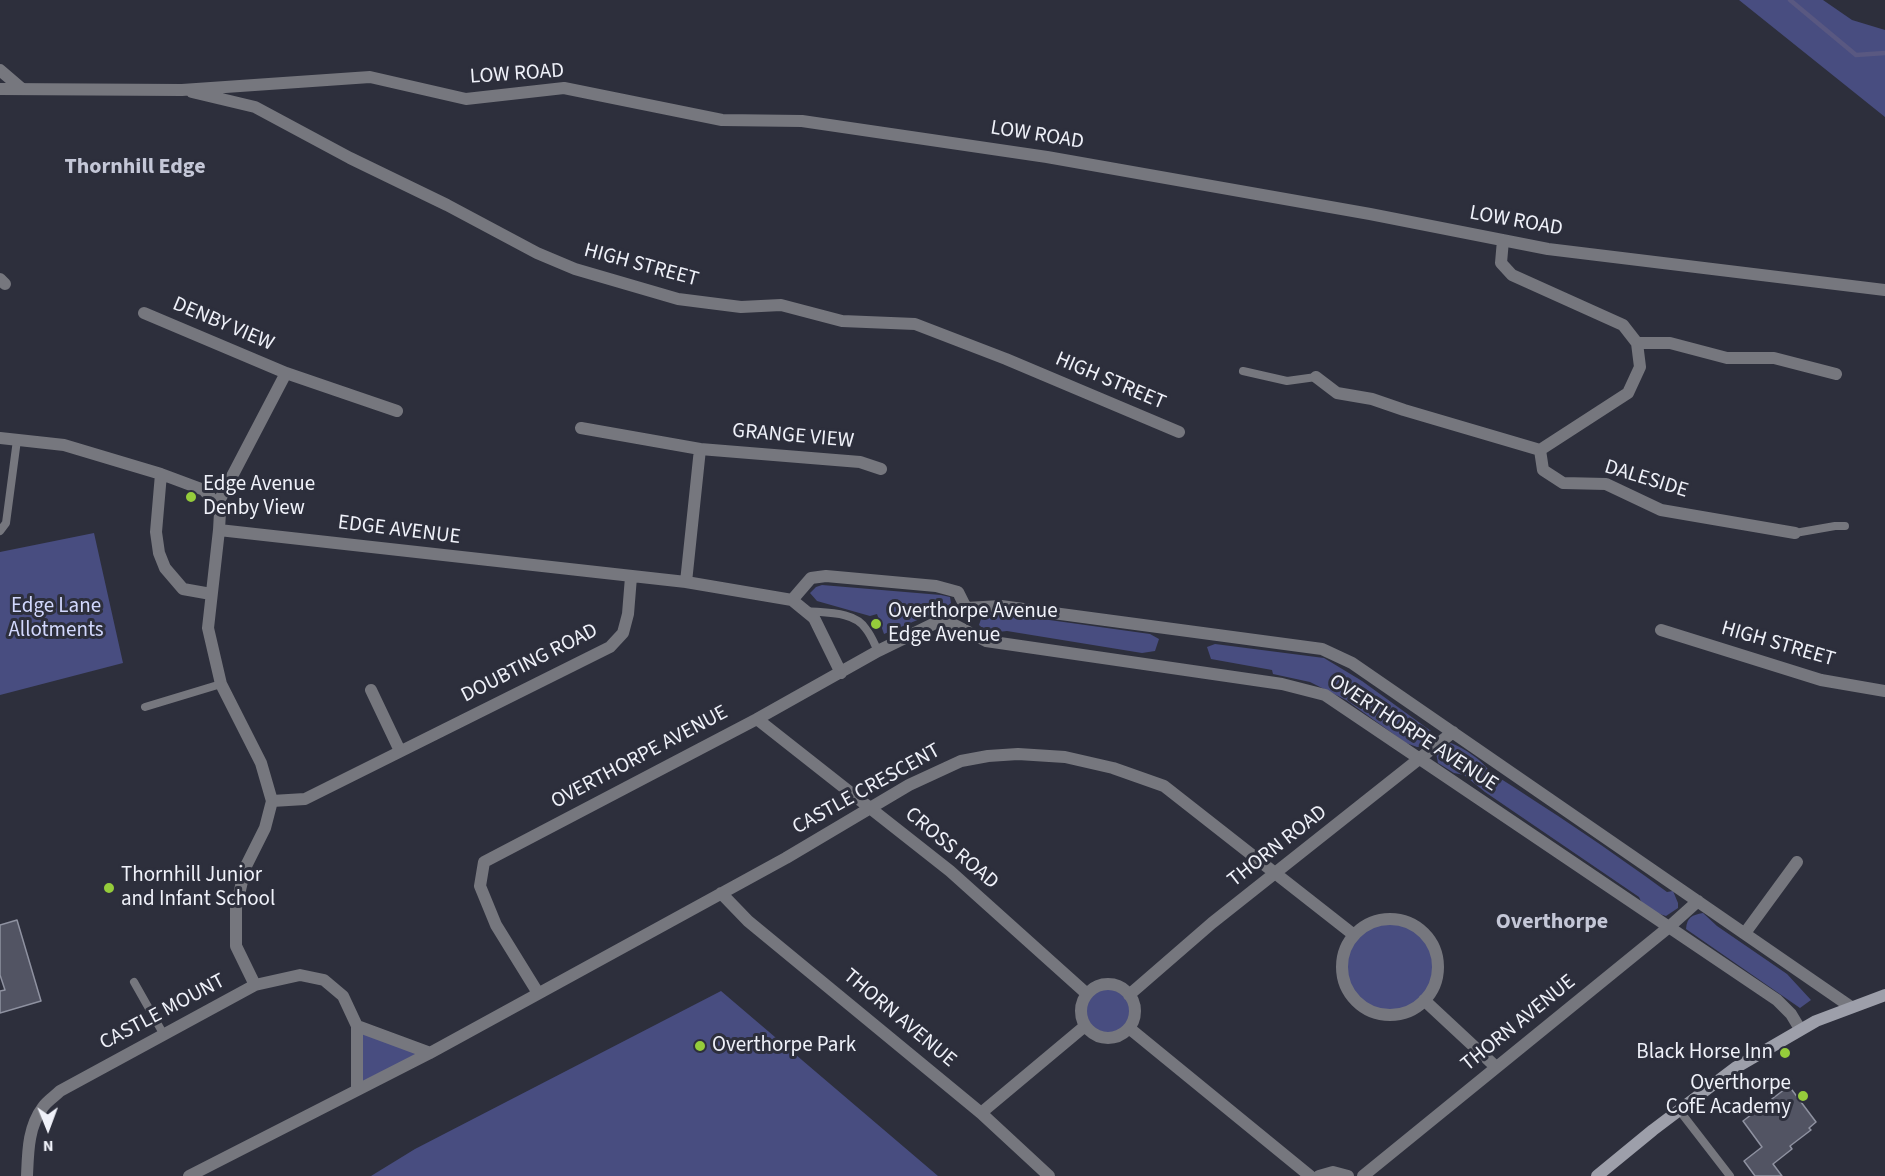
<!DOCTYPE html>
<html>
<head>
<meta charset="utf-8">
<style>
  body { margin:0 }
  #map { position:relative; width:1885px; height:1176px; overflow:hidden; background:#2d2f3c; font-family:"Source Sans 3",sans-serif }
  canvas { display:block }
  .north { position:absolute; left:18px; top:1098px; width:60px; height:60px; -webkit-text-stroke:4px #2d2f3c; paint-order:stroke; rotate:179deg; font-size:16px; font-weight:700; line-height:24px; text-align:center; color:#eff1f9 }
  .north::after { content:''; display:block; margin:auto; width:21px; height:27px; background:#eff1f9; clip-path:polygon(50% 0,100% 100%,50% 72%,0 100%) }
</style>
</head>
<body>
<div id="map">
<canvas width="1885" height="1176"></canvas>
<div class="north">N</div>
</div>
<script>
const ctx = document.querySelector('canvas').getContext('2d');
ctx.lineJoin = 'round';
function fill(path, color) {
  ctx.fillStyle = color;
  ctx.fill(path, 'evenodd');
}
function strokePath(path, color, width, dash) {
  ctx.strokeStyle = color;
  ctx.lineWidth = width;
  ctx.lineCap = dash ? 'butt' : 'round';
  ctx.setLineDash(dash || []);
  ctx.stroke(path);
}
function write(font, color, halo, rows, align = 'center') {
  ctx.font = font + ' "Source Sans 3",sans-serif';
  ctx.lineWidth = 6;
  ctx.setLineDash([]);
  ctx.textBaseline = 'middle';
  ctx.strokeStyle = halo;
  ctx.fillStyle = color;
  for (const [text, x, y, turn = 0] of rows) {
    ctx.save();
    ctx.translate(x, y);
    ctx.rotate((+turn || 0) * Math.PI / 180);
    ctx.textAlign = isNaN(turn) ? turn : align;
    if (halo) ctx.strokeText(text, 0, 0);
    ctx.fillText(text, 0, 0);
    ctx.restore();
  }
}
fill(new Path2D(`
  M1739,0H1823L1852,20L1885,30V117Z
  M94,533L123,663L0,695V552Z
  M822,585L941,595L950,597L951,603L946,608L884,634L877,614L870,616L817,601L810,593L816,587Z
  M983,613H999L1150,634L1159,639L1155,651L1142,653L1007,631L988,633L979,625Z
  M1215,644L1324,658L1362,681L1431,731L1425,746L1417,747L1406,743L1346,700L1310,682L1273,674L1272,670L1211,659L1207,647Z
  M1451,743C1464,748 1482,760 1490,772C1550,810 1610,850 1667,892L1673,891L1678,903V908L1666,916C1656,913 1642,907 1639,897L1485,792L1464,775L1454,773L1438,763L1436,753Z
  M1703,913L1717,926L1787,974L1811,1000L1800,1008L1686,929C1687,917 1692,915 1703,913Z
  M1342 967a48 48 0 1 1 96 0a48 48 0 1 1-96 0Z
  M1081 1011a27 27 0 1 1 54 0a27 27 0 1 1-54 0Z
  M721,991L938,1176H371L415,1149Z
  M357,1026L430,1053L357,1089Z`), '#484d80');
strokePath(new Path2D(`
  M1790,0L1856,55L1885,53`), '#595881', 4.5);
const building = new Path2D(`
  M17,920L41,1001L0,1013V991L5,990L0,975V925Z
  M1789,1086L1816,1122L1809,1128L1811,1130L1790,1146L1792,1149L1773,1164L1782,1176H1755L1744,1161L1762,1147L1743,1121Z`);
fill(building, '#525463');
strokePath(building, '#8f92a1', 1.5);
strokePath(new Path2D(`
  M1243,371L1287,381L1316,377
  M0,531L6,523L17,440
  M1795,533L1835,526H1845
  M806,611C825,613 855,611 866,629C871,635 874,643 878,651
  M145,707L221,684
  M134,982L164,1035
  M1679,1110L1730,1176`), '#76777e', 8);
strokePath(new Path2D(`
  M0,70L21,88
  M0,89L182,90L370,77L466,99L564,88L722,120L802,121L1047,157L1370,214L1548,249L1885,290
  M192,92L255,107L350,158L447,205L537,253L575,269L678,299L741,307L781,305L842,321L915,324L1006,359L1179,432
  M0,279L5,284
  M144,313L286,373L397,411
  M1637,343H1670L1727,358H1774L1836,374
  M1316,377L1337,393L1372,399L1404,410L1540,450L1628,393L1640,367L1637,343L1623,325L1512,275L1501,263L1503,240
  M581,428L700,449
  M0,438L64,445L161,474L204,490L217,505L220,512L219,530L686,582L792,600L814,618L841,673
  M1540,450L1543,470L1563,483L1606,484L1661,510L1795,533
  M161,474L156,532L159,553L165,568L183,589L211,594
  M217,505L286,373
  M219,530L208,628L221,684L261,763L272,801L305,799L610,647L623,633L628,614L631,577
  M686,582L700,449L860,462L881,469
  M792,600L811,578L826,576L936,586L958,592L966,608
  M943,619L986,641L1282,684L1325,695L1777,1000L1791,1014L1800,1029
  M1661,630L1821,680L1885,691
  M371,690L400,751
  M757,719L950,871L1087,994
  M721,893L748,921L981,1113L1049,1176
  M1342 967a48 48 0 1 1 96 0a48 48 0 1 1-96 0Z
  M1745,933L1797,862
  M1081 1011a27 27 0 1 1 54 0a27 27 0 1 1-54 0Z
  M255,985L236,946V908L245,868L265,828L272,801
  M538,993L496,925L480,886L484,862L757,719L878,651L966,608L1001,606L1322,649L1352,663L1851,1007
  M1129,995L1212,923L1453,732
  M1424,1000L1496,1067
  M357,1026L430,1053
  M1129,1028L1310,1176
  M981,1113L1085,1026
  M27,1176C28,1152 28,1127 43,1107C47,1101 55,1096 60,1091L255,985L300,975L324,980L343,996L357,1026V1089
  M189,1176L430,1053L786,858L909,785L961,761L988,756L1018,754L1065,757L1113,768L1164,786L1354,935
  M1319,1176L1333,1172L1348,1176
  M1363,1176L1669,927L1698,901`), '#76777e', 12);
strokePath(new Path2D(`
  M1597,1176L1653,1130L1735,1068L1816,1021L1885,995`), '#9d9faa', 12);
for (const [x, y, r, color] of [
  [191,497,6,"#95cc3b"],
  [876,624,6,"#95cc3b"],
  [109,888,6,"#95cc3b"],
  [700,1046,6,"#95cc3b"],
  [1785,1053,6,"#95cc3b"],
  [1803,1096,6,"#95cc3b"]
]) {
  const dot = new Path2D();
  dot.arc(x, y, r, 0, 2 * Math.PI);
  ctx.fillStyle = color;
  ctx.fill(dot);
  strokePath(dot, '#2d2f3c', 2);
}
write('21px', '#eff1f9', '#2d2f3c', [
  ["LOW ROAD",517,75,-4],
  ["LOW ROAD",1037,136,9],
  ["LOW ROAD",1516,222,10],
  ["HIGH STREET",641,266,15],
  ["DENBY VIEW",223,325,23],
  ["HIGH STREET",1110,382,23],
  ["GRANGE VIEW",793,437,5],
  ["DALESIDE",1646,480,17],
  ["EDGE AVENUE",399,531,7],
  ["HIGH STREET",1778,645,16],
  ["DOUBTING ROAD",530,664,-27],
  ["OVERTHORPE AVENUE",1413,734,33],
  ["OVERTHORPE AVENUE",640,758,-28],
  ["CASTLE CRESCENT",867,790,-29],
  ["THORN ROAD",1278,847,-38],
  ["CROSS ROAD",951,849,40],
  ["CASTLE MOUNT",163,1013,-28],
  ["THORN AVENUE",899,1019,40],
  ["THORN AVENUE",1519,1024,-39]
]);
write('21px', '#eff1f9', '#2d2f3c', [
  ["Edge Avenue",203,485],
  ["Denby View",203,509],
  ["Overthorpe Avenue",888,612],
  ["Edge Avenue",888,636],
  ["Thornhill Junior",121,876],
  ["and Infant School",121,900],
  ["Overthorpe Park",712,1046],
  ["Black Horse Inn",1773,1053,"right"],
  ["Overthorpe",1791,1084,"right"],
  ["CofE Academy",1791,1108,"right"]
], 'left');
write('21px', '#d2d8fd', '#2d2f3c', [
  ["Edge Lane",56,607],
  ["Allotments",56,631]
]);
write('bold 22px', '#c4c7d7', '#2d2f3c', [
  ["Thornhill Edge",135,168],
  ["Overthorpe",1552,923]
]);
</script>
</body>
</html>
